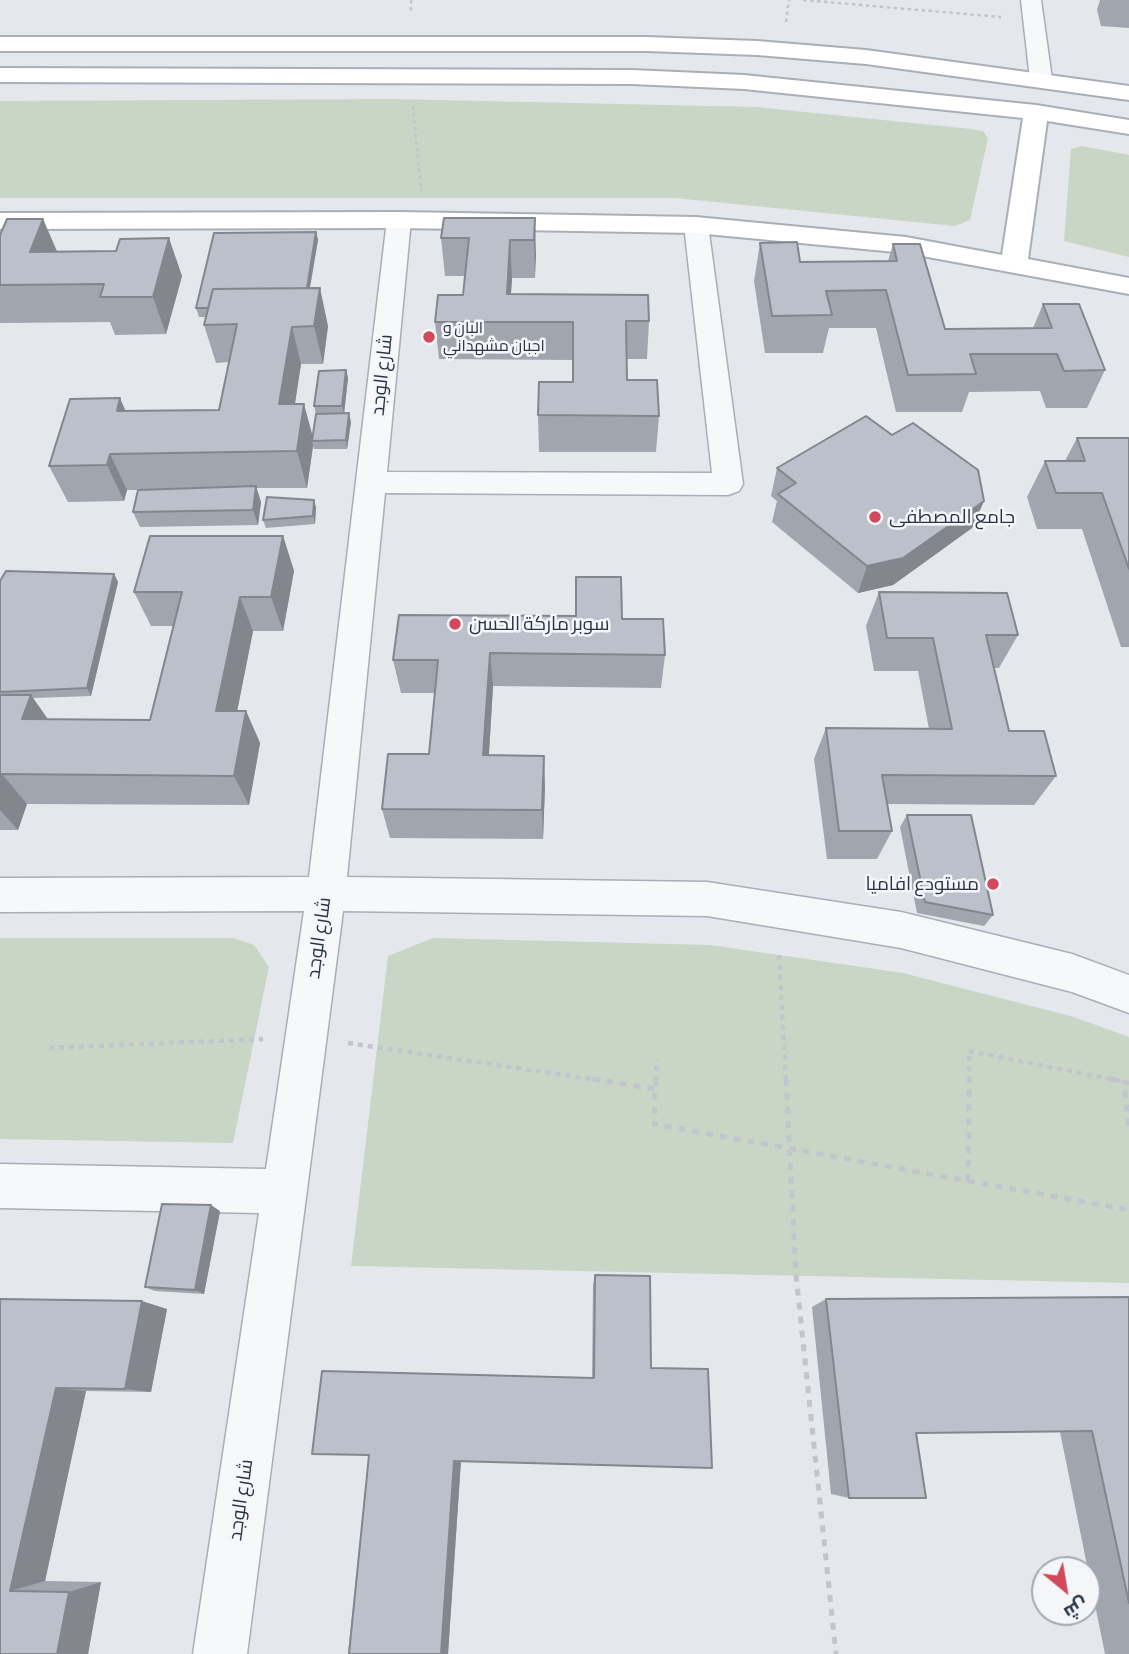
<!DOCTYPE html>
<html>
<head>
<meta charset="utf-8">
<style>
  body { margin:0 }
  #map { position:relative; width:1129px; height:1654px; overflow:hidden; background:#e4e7ec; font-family:"Alegreya Sans",Cairo,sans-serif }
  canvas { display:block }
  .north { position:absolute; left:1031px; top:1556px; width:70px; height:70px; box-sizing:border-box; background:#f4f6f9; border:2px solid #a4a8b1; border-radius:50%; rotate:150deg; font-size:19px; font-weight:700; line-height:28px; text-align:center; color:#2b3445 }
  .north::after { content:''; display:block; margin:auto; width:24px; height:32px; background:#d1495b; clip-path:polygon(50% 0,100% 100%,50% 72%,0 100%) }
</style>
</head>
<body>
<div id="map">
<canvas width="1129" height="1654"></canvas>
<div class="north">ش</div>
</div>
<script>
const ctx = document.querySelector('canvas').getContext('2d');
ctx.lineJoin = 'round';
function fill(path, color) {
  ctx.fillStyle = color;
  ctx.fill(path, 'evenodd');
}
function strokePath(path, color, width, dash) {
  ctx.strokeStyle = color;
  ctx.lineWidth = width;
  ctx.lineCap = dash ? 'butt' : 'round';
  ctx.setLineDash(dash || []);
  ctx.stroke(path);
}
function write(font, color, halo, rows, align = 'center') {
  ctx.font = font + ' "Alegreya Sans",Cairo,sans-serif';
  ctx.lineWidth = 5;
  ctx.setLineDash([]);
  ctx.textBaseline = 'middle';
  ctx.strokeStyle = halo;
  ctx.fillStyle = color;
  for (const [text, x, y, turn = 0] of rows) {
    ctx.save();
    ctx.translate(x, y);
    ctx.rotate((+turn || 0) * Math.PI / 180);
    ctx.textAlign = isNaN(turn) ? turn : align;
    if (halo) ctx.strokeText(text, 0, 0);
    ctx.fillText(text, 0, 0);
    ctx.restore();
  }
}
fill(new Path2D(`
  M392,99L756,107L971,129L983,131L988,138L970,220L955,226L675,198H0V101Z
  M1082,146L1129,155V257L1064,241L1071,149Z
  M0,938H233L254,945L269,967L233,1143L0,1139Z
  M433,938L710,945L903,973L1074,1017L1129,1037V1283L351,1266L388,956Z`), '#c9d6c5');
const street = new Path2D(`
  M1021,0H1041L1052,79L1049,84H1033L1030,79Z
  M399,213L408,215L411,220L387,472L712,473L684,225L687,220L696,218L705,220L708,225L743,484L739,491L728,495L385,493L347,877L707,882L901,912L1072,954L1129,975V1013L1072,992L901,948L707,916L343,911L247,1654H193L259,1213L0,1208V1164L266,1169L304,911L0,912V878L309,877L387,220L390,215Z`);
const secondary = new Path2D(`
  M0,37H647L757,41L866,50L1129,86V100L866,64L757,55L647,51H0Z
  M0,68L632,70L744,75L1036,105L1129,120V134L1047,121L1028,259L1129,278V294L906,253L696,233L399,228L0,229V213L399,212L696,217L906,237L1002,255L1023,118L744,89L632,84L0,82Z`);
strokePath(street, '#a9aeb7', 3);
strokePath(secondary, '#a9aeb7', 4);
strokePath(new Path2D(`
  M411,0V13
  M803,0L1001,17
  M786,22L789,0
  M413,106L421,191`), '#c2c5cb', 2.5, [3.5, 3.5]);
strokePath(new Path2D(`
  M779,955L786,1081
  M348,1043L604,1081
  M49,1048L263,1039
  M656,1081L657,1060
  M969,1081V1051L1120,1081`), '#c2c5cb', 4.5, [5, 5]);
strokePath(new Path2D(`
  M592,1079L656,1089
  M656,1079L654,1124L1129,1210
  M786,1079L796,1275L836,1654
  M1111,1079L1124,1082
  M1129,1083L1124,1082L1129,1129
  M968,1181L969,1079`), '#c2c5cb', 5, [7, 7]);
fill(street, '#f7f8fa');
fill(secondary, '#fff');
fill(new Path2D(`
  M1100,0H1129V28L1101,26L1097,10Z
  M535,218V278H512L511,294L649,321L647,359H627V380L659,416L656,452H539L538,415L573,382V360L439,359L435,322L463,295L465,276H445L441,238Z
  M43,219L57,251L182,276L166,334L115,335L110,322L0,323V235Z
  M316,232L318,240L310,288L328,326L323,364H301L295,404L313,437L316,414L314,406L346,370L348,378L344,414L351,422L347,449H314L313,446L307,488H256L261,502L258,525L140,527L133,512L138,490H127L124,501L68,502L49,466L126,411L219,410L229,362L216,363L204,325L206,317H199L196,308Z
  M760,243L800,262L888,261L893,244L945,329L1033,328L1043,304L1105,370L1087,408H1046L1040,391L969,392L962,412H896L876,328H829L823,353H765L754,281Z
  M1077,438H1129V647H1121L1082,529H1037L1027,497L1045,461H1065Z
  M777,468L984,501L972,528L893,585L858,593L772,522L777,501L771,496Z
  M314,500L316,508L315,524L266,528L263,520Z
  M283,536L294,571L283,631H253L237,711H246L260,743L249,805L27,804L18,830H0V581L114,574L118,582L91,696L33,698L48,719L150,720L174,626H151L134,592Z
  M879,592L1018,635L999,668H994L1009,731L1056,776L1034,805L887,804L892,831L877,859H827L814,759L826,728L929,729L918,671H874L866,626Z
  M622,619L665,655L661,688L493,686L489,755L545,786L543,839L390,838L382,809L429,754L435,693H401L393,660Z
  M907,815L993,915L984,926L917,913L900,827Z
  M220,1211L204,1294L155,1291L145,1287Z
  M595,1275L651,1368L461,1461L448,1654H348L369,1455L592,1378L593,1285Z
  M1129,1297V1654H1105L1060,1432L916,1433L849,1498L831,1494L812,1307L826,1299Z
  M0,1299L167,1309L151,1392L86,1391L45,1581L101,1582L88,1654H0Z`), '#a1a5ae');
fill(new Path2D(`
  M535,218L536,256L535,278L534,240Z
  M43,219L59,257L30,252Z
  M316,232L318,240L305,315L303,307Z
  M169,238L182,276L166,334L153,297Z
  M510,240L512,278L509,322L507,294Z
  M320,288L328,326L323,364L314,326Z
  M292,327L301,364L289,441L279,404Z
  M346,370L348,378L344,414L342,406Z
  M120,398L136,435L117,411Z
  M304,404L314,441H312L313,446L307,488L297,451Z
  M349,413L351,422L347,449L346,440Z
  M110,454L127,490L124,501L107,465Z
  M256,486L261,502L258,525L253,510Z
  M314,500L316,508L315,524L313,516Z
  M984,501L972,528L893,585L858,593L867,566Z
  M283,536L294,571L283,631L271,597Z
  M114,574L118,582L91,696L87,688Z
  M240,597L253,631L231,742L216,711Z
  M490,653L493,686L487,785L483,755Z
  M31,695L53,727L22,719Z
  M246,711L260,743L249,805L234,776Z
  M544,756L545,786L543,839L542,810Z
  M2,774L27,804L18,830L0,810V779Z
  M211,1205L220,1211L204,1294L195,1290Z
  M142,1301L167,1309L151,1392L125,1389Z
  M56,1388L86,1391L45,1581L10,1591Z
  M461,1460L448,1654H441L454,1461Z
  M101,1582L88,1654H57L69,1592Z`), '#83868d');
const building = new Path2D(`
  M444,218H535L534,240H510L507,294L648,295L649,321H626L627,380H657L659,416L538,415L539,382H573V322H435L438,295H463L469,238H441Z
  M7,219H43L30,252L116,251L120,239L169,238L153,297H100L104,284L0,285V235Z
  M316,232L307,288L213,289L208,308H196L214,233Z
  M797,242L800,262L897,261L893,244H920L945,329L1052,328L1043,304H1079L1105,370L1064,371L1057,354H970L976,374L908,375L886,290L826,291L832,315L772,316L760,243Z
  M320,288L314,326L292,327L279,404H304L297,451L110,454L107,465L49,466L70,399L120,398L117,411L219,410L237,324L204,325L213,289Z
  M346,370L342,406H314L319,371Z
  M349,413L346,440L312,441L316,414Z
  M866,416L892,435L913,423L978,470L984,501L903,558L867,566L778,494L796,483L777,468Z
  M1077,438H1129V569L1102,493H1056L1045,461H1085Z
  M256,486L253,510L133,512L138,490Z
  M267,497L314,500L313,516L263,520Z
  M150,536H283L271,597H240L216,711H246L234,776L2,774L0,779V695H31L22,719L150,720L182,592H134Z
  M6,571L114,574L87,688L0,692V581Z
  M576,577H621L622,619H663L665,655L490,653L483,755L544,756L542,810L382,809L388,754H429L438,660H393L399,615L576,616Z
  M879,592L1007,593L1018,635H986L1009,731H1044L1056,776L882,775L892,831H839L826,728L952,729L933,638H887Z
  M907,815H971L993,915L925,902Z
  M162,1204L211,1205L195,1290L145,1287Z
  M595,1275L650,1276L651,1368L708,1369L712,1468L454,1461L441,1654H349L369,1455L312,1454L322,1371L594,1378Z
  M1129,1297V1603L1092,1431L916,1433L926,1498H849L826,1299Z
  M0,1299L142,1301L125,1389L56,1388L10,1591L69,1592L57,1654H0Z`);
fill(building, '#bbc0ca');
strokePath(building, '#83868d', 2);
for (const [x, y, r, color] of [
  [429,337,7,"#d1495b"],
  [875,517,7,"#d1495b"],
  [455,624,7,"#d1495b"],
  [993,884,7,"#d1495b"]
]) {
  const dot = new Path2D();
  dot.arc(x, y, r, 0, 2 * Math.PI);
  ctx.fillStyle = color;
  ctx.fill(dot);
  strokePath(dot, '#f4f6f9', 2.5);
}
write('16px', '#2b3445', '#f4f6f9', [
  ["البان و",443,328],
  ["اجبان مشهداني",443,346]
], 'left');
write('19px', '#2b3445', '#f4f6f9', [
  ["شارع الوجد",382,375,-84],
  ["شارع الوجد",319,938,-82],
  ["شارع الوجد",241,1500,-82]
]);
write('19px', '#2b3445', '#f4f6f9', [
  ["جامع المصطفى",889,517],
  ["سوبر ماركة الحسن",469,624],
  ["مستودع افاميا",979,884,"right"]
], 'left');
</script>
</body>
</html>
